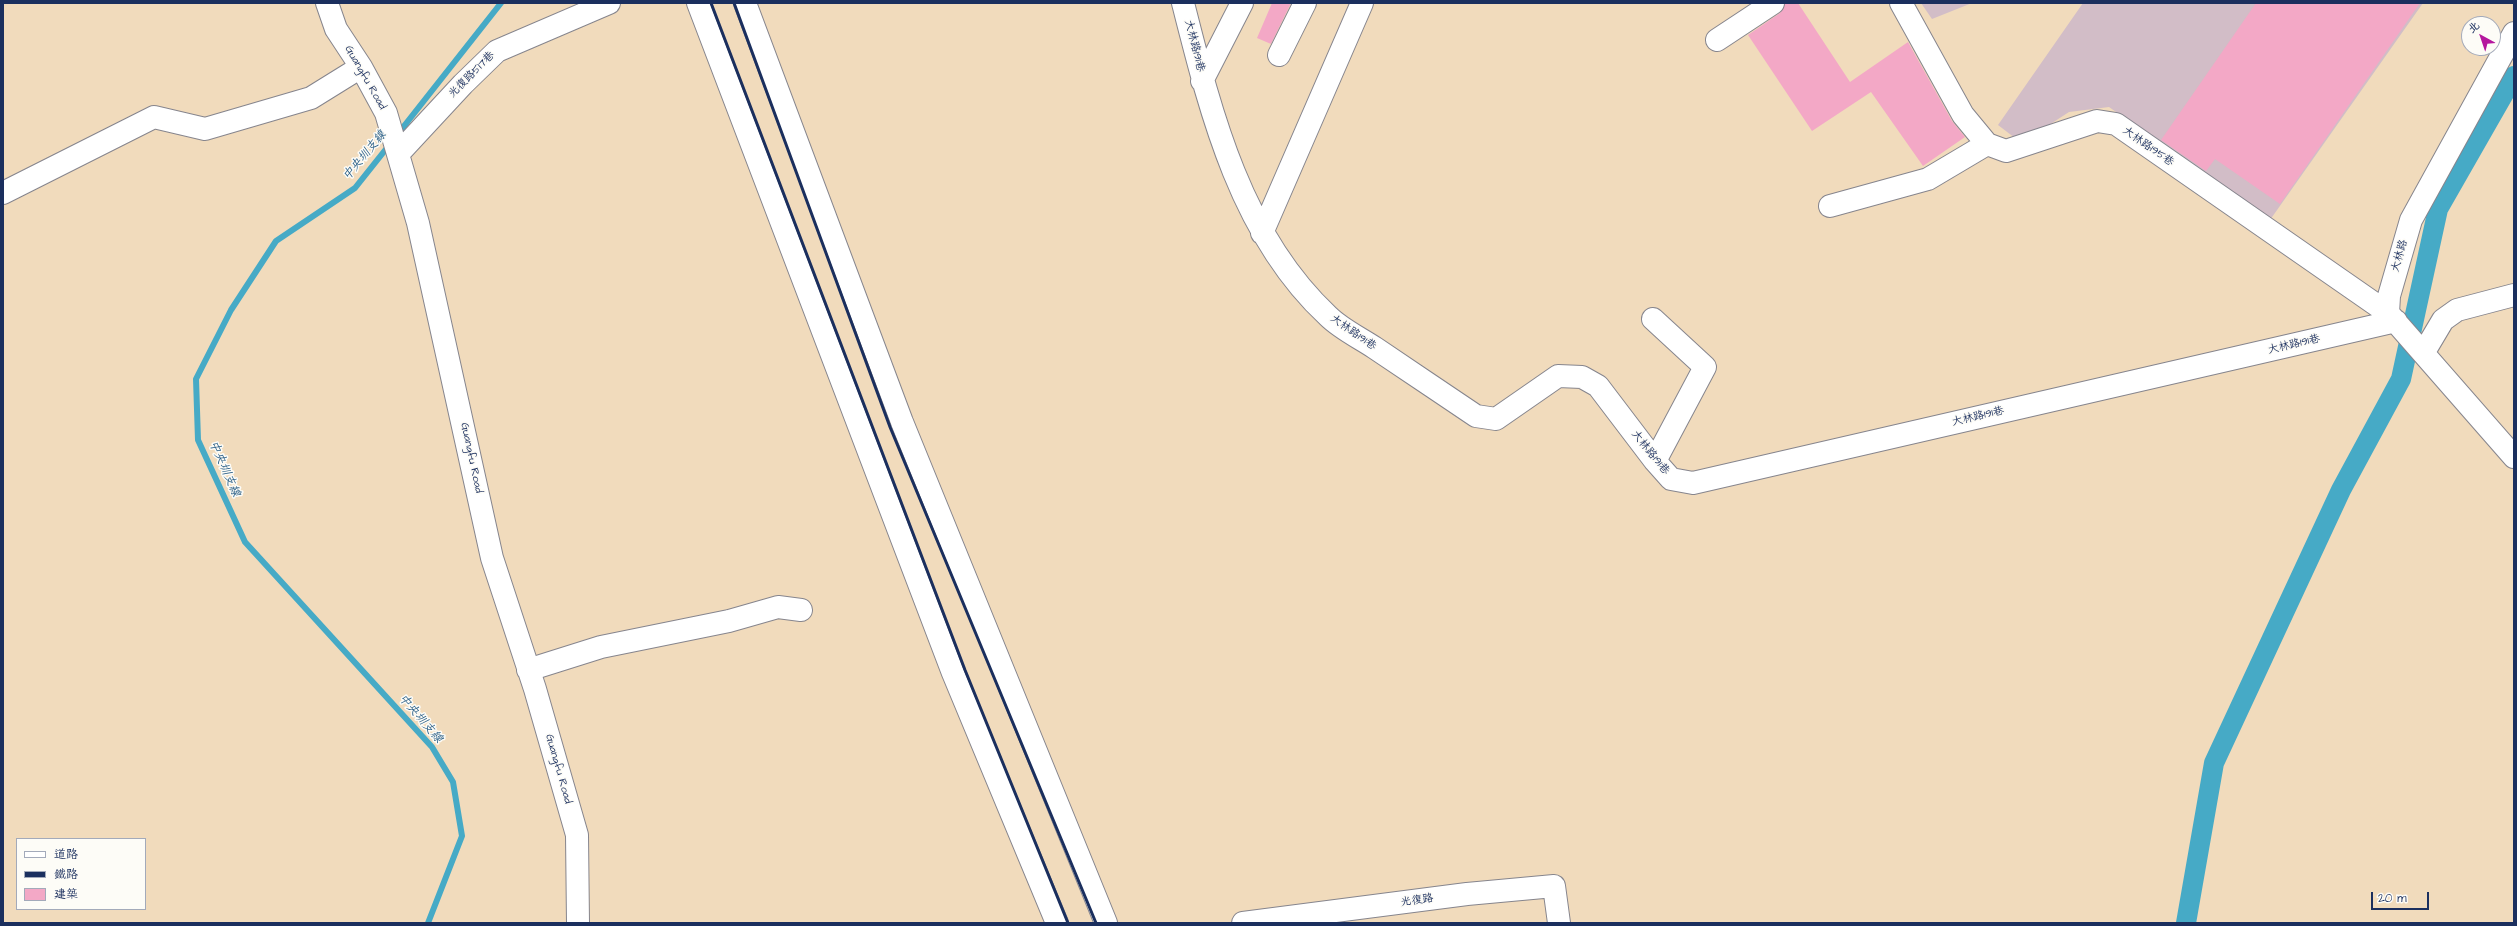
<!DOCTYPE html>
<html>
<head>
<meta charset="utf-8">
<style>
  body { margin:0 }
  #map { position:relative; width:2517px; height:926px; overflow:hidden; background:#f1dbbc; font-family:"Architects Daughter","LXGW WenKai TC",sans-serif }
  canvas { display:block }
  .frame { position:absolute; inset:0; border:4px solid #1b2f5e; pointer-events:none }
  .legend { position:absolute; left:16px; top:838px; width:130px; height:72px; box-sizing:border-box; background:#fdfcf7; border:1px solid #a3aaba; margin:0; padding:5px 7px; list-style:none; font-size:12px; color:#1b2f5e }
  .legend li { display:flex; align-items:center; gap:8px; height:20px }
  .legend b { width:20px; border:1px solid #a3aaba }
  .north { position:absolute; left:2461px; top:16px; width:40px; height:40px; box-sizing:border-box; background:#fdfcf7; border:1px solid #a3aaba; border-radius:50%; rotate:320deg; font-size:11px; font-weight:700; line-height:16px; text-align:center; color:#1b2f5e }
  .north::after { content:''; display:block; margin:auto; width:14px; height:18px; background:#b5179e; clip-path:polygon(50% 0,100% 100%,50% 72%,0 100%) }
  .scale { position:absolute; left:2371px; top:892px; width:58px; height:18px; box-sizing:border-box; border:2px solid #1b2f5e; border-top:0; padding-left:5px; font-size:12px; line-height:14px; white-space:nowrap; color:#1b2f5e; -webkit-text-stroke:3px #fdfcf7; paint-order:stroke }
</style>
</head>
<body>
<div id="map">
<canvas width="2517" height="926"></canvas>
<div class="frame"></div>
<ul class="legend">
<li><b style="height:5px;background:#fff"></b>道路</li>
<li><b style="height:5px;background:#1b2f5e"></b>鐵路</li>
<li><b style="height:11px;background:#f3a8c6"></b>建築</li>
</ul>
<div class="north">北</div>
<div class="scale">20 m</div>
</div>
<script>
const ctx = document.querySelector('canvas').getContext('2d');
ctx.lineJoin = 'round';
function fill(path, color) {
  ctx.fillStyle = color;
  ctx.fill(path, 'evenodd');
}
function strokePath(path, color, width, dash) {
  ctx.strokeStyle = color;
  ctx.lineWidth = width;
  ctx.lineCap = dash ? 'butt' : 'round';
  ctx.setLineDash(dash || []);
  ctx.stroke(path);
}
function write(font, color, halo, rows, align = 'center') {
  ctx.font = font + ' "Architects Daughter","LXGW WenKai TC",sans-serif';
  ctx.lineWidth = 3;
  ctx.setLineDash([]);
  ctx.textBaseline = 'middle';
  ctx.strokeStyle = halo;
  ctx.fillStyle = color;
  for (const [text, x, y, turn = 0] of rows) {
    ctx.save();
    ctx.translate(x, y);
    ctx.rotate((+turn || 0) * Math.PI / 180);
    ctx.textAlign = isNaN(turn) ? turn : align;
    if (halo) ctx.strokeText(text, 0, 0);
    ctx.fillText(text, 0, 0);
    ctx.restore();
  }
}
fill(new Path2D(`
  M1921,3H1972L1932,19Z
  M2083,3H2423L2270,220L2109,107L2069,112L2032,136L2015,138L1998,125Z`), '#d2bdc7');
strokePath(new Path2D(`
  M397,135L501,3
  M390,144L355,188L276,241L231,310L196,379L198,440L245,542L432,747L453,782L462,836L428,923`), '#46aac6', 6);
strokePath(new Path2D(`
  M2186,923L2214,763L2341,490L2401,379L2438,209L2514,76`), '#46aac6', 20);
fill(new Path2D(`
  M1272,3H1291L1271,44L1257,38Z
  M1785,3H1798L1850,82L1908,42L1952,121L1965,137L1923,166L1871,92L1812,131L1748,35L1780,13Z
  M2256,3H2420L2280,204L2215,159L2206,171L2161,140Z`), '#f3a8c6');
const minor = new Path2D(`
  M327,3L336,29L361,67L386,113L418,223L492,558L535,689L577,835L578,923
  M698,3L953,673L1057,923
  M745,3L902,422L1106,923
  M1183,3C1211,114 1241,235 1328,316C1341,329 1360,338 1375,348C1409,371 1442,393 1476,416L1496,419L1558,376L1582,377L1598,386L1655,461L1671,479L1693,483L2396,321
  M1901,3L1963,115L1987,144L2006,151L2097,121L2116,124L2388,313
  M2514,33L2411,220L2389,296L2388,313L2514,457
  M1717,40L1773,3
  M1279,55L1305,3
  M1202,81L1242,3
  M398,154L463,84L497,51L609,3
  M3,193L154,117L205,129L311,98L361,67
  M1830,206L1928,179L1987,144
  M1262,233L1362,3
  M1653,319L1705,367L1655,461
  M2424,352L2443,320L2457,310L2514,295
  M528,670L601,647L729,621L778,607L801,610
  M1243,923L1467,894L1554,886L1559,923`);
strokePath(minor, '#86858d', 24);
strokePath(minor, '#fff', 22);
strokePath(new Path2D(`
  M711,3L965,670L1068,923
  M734,3L890,427L1096,923`), '#1b2f5e', 3);
write('11px', '#1b2f5e', '#fdfcf7', [
  ["大林路191巷",1194,46,76],
  ["光復路517巷",472,75,-45],
  ["Guangfu Road",365,78,60],
  ["大林路195巷",2148,147,35],
  ["大林路",2400,256,-74],
  ["大林路191巷",1353,333,35],
  ["大林路191巷",2294,345,-13],
  ["大林路191巷",1978,417,-13],
  ["大林路191巷",1650,453,51],
  ["Guangfu Road",471,458,78],
  ["Guangfu Road",558,769,74],
  ["光復路",1417,901,-8]
]);
write('italic 12px', '#2c6088', '#fdfcf7', [
  ["中央圳支線",365,156,-50],
  ["中央圳支線",224,469,66],
  ["中央圳支線",420,719,49]
]);
</script>
</body>
</html>
